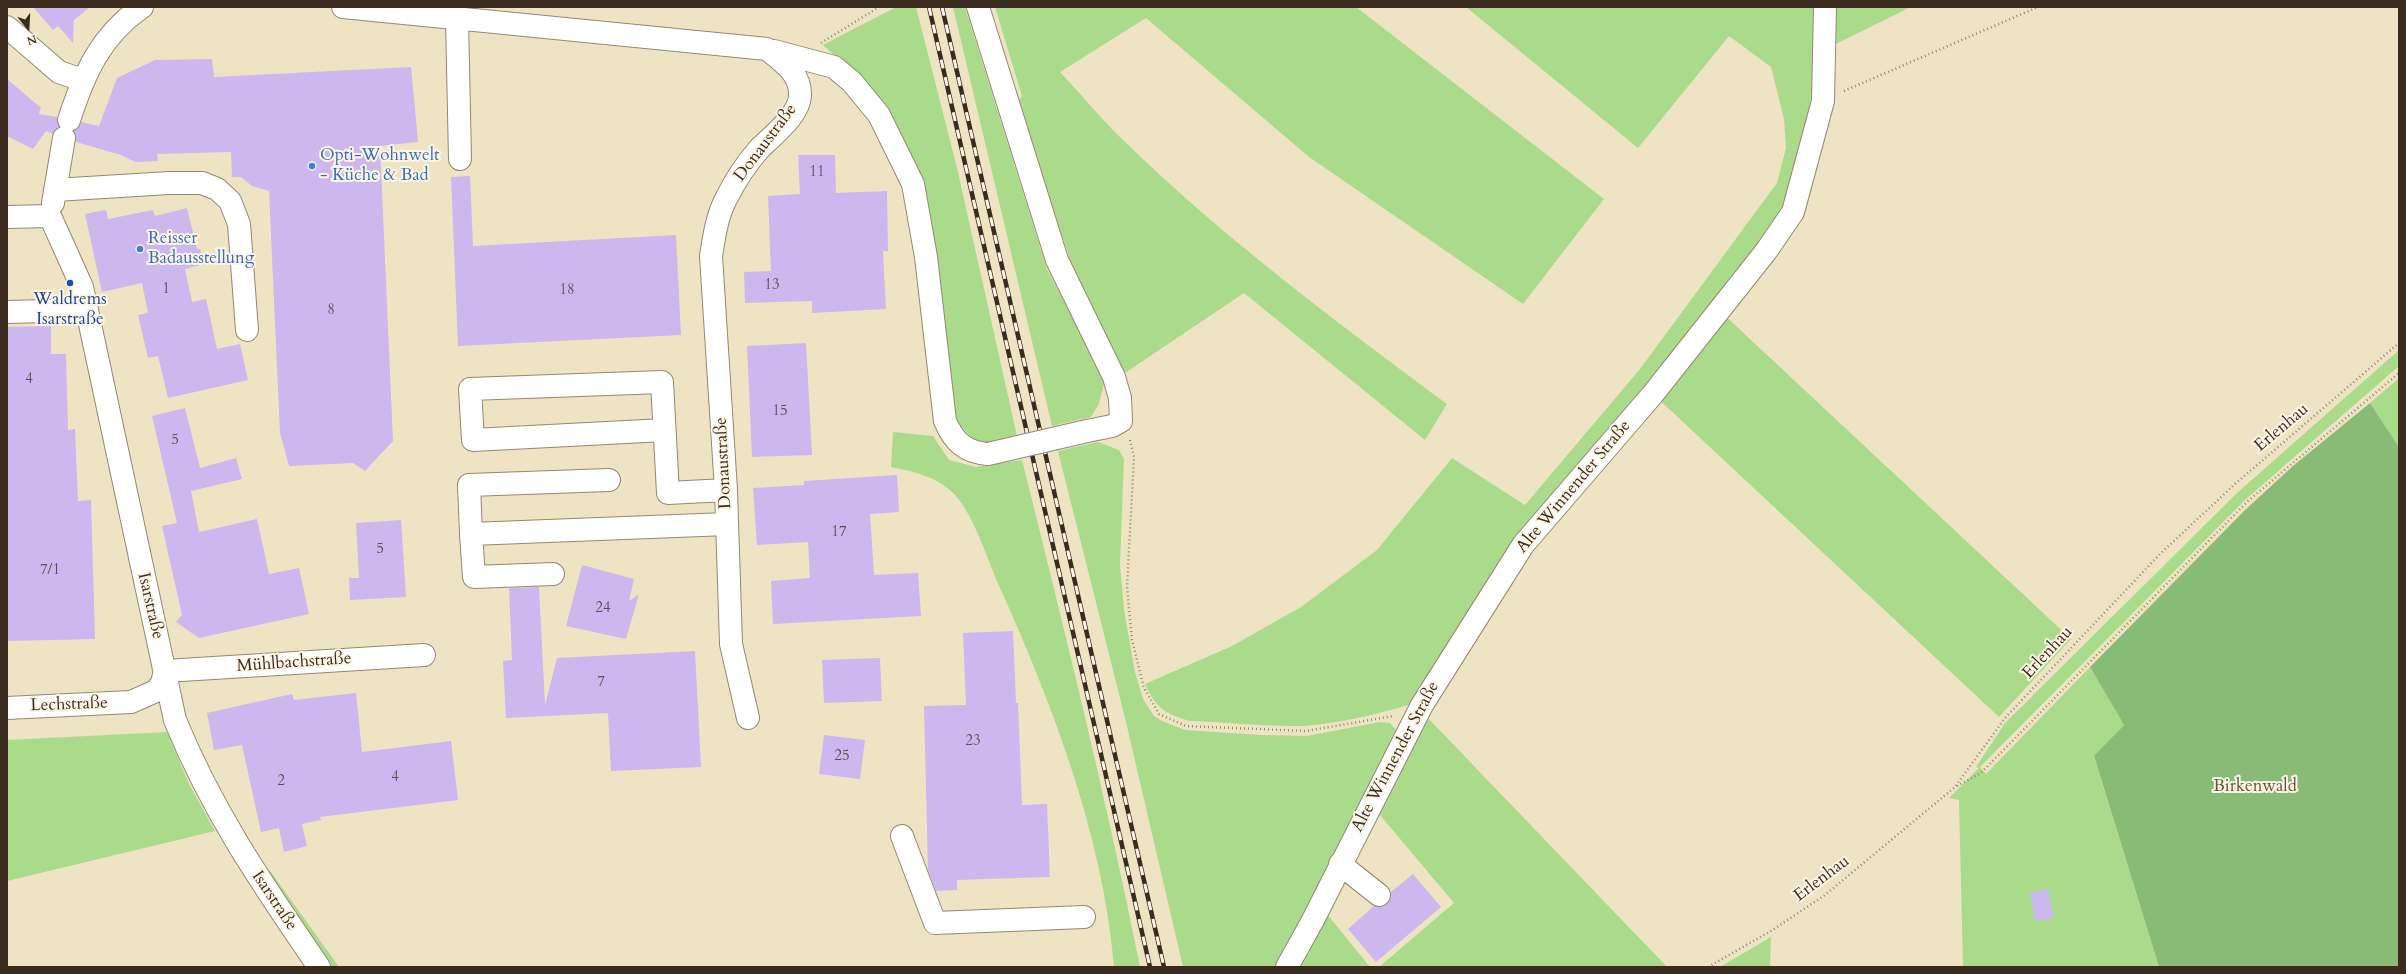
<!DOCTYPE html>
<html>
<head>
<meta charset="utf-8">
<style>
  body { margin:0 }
  #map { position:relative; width:2406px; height:974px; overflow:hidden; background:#eee4c4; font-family:Cardo,serif }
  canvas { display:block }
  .frame { position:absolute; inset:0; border:8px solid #3b2a1e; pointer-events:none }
  .north { position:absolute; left:8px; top:8px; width:40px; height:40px; -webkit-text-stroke:3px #fcf5e5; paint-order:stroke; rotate:162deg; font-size:11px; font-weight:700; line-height:16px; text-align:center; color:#3b2a1e }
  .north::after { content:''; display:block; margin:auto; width:14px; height:18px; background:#3b2a1e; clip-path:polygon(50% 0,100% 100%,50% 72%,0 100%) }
</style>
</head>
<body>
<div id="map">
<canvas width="2406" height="974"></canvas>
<div class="frame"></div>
<div class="north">N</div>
</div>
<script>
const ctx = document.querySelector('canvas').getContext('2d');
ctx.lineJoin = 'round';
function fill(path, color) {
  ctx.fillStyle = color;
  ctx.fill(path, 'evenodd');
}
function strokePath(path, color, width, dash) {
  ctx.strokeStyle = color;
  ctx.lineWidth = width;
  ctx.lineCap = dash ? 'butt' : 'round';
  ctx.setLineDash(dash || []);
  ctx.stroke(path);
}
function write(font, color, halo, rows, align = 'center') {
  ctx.font = font + ' Cardo,serif';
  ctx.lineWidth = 4;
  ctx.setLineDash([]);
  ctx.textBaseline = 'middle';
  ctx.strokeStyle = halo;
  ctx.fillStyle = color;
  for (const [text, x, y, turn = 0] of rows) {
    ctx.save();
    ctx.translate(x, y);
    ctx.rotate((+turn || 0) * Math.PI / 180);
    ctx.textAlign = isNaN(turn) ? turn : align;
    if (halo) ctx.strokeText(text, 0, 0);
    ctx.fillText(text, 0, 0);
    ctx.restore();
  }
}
fill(new Path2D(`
  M896,7H916L957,168L1017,436C985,446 975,448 955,417L939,281L864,83L823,45Z
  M953,7H965L1047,269L1105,379L1099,404L1091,417L1052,426Z
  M995,7H1356L1604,199L1523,304L1309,157L1146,18L1060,72C1081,94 1100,118 1122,139C1221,236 1335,321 1447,404L1425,440L1244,293L1122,375L1070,259L1016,104L1022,96Z
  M1466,7H1819C1818,75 1804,142 1788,208L1418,702C1384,713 1326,727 1291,726C1258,726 1224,722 1190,721C1165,714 1156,708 1145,684L1232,646L1301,607L1377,550L1452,458L1525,505L1640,369L1777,183L1786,148L1784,119L1771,67L1729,36L1638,148Z
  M1834,7H1911L1830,47Z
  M1720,311L2071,639L1999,717L1653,394Z
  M2399,350V366L2245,500L1980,767L1986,774L2090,667L2124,725L2094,757L2159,967H1963L1959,800L1949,798L1979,768L1976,767L2005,723L2237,493Z
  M2399,378V447L2370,403Z
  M893,432L933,436L949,460L976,467L1022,460C1064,628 1106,797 1140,967H1114C1103,834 1051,701 997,581C986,555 974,517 956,496C939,477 915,472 891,467Z
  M1098,442L1119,450L1124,459L1120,565L1124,610L1135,672L1143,699L1154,716L1162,721L1185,730L1262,735L1307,736L1380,722L1390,723L1398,732L1397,740L1275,967H1183L1126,722L1058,451Z
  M1425,715L1667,967H1379L1454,903L1375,809Z
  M167,732L189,784L215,831L7,881V740Z
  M266,871L271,872L339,967H329Z
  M1327,914L1370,967H1301Z
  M1771,937L1770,967H1720Z`), '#aadb8a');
fill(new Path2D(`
  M2370,403L2399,447V967H2159L2094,756L2124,725L2090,667L2245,510L2293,466Z`), '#87bb76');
fill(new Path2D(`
  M33,7H90L74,20L73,43L58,26L53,30Z
  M212,59L214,77L411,67L418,142L380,146L393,441L365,471L353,463L289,466L280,433L269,191L252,186L241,177H232L231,152L157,154L158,161L135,162L121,155L76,142L74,131L81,122L99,126L117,78L155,60Z
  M7,79L41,108L39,114L57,117L59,127L53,134L46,131L33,149L7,136Z
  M798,155H835L836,193L887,191L888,251H883L886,309L812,313V301L745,303L744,272L771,271L768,196L800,194Z
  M470,176L473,246L676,235L681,335L458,346L451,177Z
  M187,208L197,249H200L204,264L185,269L192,302L206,299L217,349L240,344L248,380L168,398L158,356L148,358L138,315L148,313L142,283L102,292L85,214L106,210L108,219L153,210L155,216Z
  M51,326V354H66L68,430L75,429L78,501L91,500L95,639L7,641V327Z
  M806,343L812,455L752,457L747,346Z
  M185,408L200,468L236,458L242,479L191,491L199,532L257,519L269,574L299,568L309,614L199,638L176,622L182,615L162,526L177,523L152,416Z
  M897,475L899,512L870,514L874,575L918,573L921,616L773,624L771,581L810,578L808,542L757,545L753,488L804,485V481Z
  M401,520L406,597L350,600L349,578H359L356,523Z
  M582,565L634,579L629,601L639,594L626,639L566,626Z
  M539,587L545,705L557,658L695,651L701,767L611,771L608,713L506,718L503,661L512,660L509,588Z
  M1013,631L1016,703H1018L1022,805L1047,804L1050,877L957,880V890L936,891L928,870L924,706L966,705L963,633Z
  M880,658L882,701L824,703L822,660Z
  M356,693L362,752L451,741L458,800L320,817L321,820L302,824L307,846L284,852L279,828L261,832L242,745L214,750L207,713L292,694L294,700Z
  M824,735L865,740L860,779L819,774Z
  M1413,874L1441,907L1376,962L1348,929L1374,906L1383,907L1388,903L1391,892Z
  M2048,889L2054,918L2035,921L2030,892Z`), '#ccb7ee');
const minor = new Path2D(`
  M343,7L767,49C782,62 800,72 800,94C801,114 772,136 759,149C747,163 735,181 727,197C717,215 714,237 711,256L726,490L731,644L748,718
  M978,7L1057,260L1114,377L1120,398L1121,421L1112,426L1087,431
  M457,19L460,159
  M7,27L59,72L82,80
  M774,51L834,67L852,82L879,115L913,184L926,257L945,421C954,442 965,452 988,454
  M69,120C84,74 100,36 142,7
  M55,190L169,183H202L217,189L230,201L239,224L247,330
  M53,203L64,138
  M50,216L82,287L175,720C213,813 263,885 319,967
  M7,217L50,216
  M7,312L87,310
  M664,430L473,440L470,389L662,382L668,493L726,490
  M609,480L469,485L471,534L727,524
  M471,534L474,577L553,574
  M7,708L131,702L156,691L162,683L165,671L424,655
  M902,836L935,923L1084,917
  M1340,864L1379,895
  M1287,967L1313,920L1422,705L1523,545L1653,394L1767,250L1793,212L1823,101L1825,7`);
strokePath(minor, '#948771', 24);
strokePath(new Path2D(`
  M821,43L879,7
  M1844,91L2038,7
  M1130,440L1134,457L1127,587L1132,640L1144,688L1159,714L1186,726L1306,731L1393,716
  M1957,786L1981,773L2248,501L2399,373
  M1708,967L1771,931L1825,895L1955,787L2005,718L2160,554L2235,484L2399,343`), '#948771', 2.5, [1, 3]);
strokePath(minor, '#fff', 22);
const rail = new Path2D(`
  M929,7L1150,967
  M942,7L1164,967`);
strokePath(rail, '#3b2a1e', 4.5);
strokePath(rail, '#fcf5e5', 3, [9]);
const minorBridge = new Path2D(`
  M988,454L1087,431`);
strokePath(minorBridge, '#948771', 24, []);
strokePath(minorBridge, '#fff', 22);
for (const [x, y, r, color] of [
  [312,166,4,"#3f7fe0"],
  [140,249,4,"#3f7fe0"],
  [70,283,4,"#1a4fb4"]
]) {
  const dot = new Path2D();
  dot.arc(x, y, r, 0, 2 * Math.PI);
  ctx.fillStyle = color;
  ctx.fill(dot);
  strokePath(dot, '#fcf5e5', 1.5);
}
write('15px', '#5f4d52', null, [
  ["11",817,173],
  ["13",772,286],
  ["1",166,290],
  ["18",567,291],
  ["8",331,311],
  ["4",29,380],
  ["15",780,412],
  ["5",175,441],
  ["17",839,533],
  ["5",380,550],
  ["7/1",50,571],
  ["24",603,609],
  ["7",601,683],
  ["23",973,742],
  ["25",842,757],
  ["4",395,778],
  ["2",281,782]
]);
write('17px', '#3b2a1e', '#fcf5e5', [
  ["Donaustraße",766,143,-53],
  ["Erlenhau",2282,428,-40],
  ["Donaustraße",724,463,-93],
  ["Alte Winnender Straße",1574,487,-50],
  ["Isarstraße",150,606,77],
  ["Erlenhau",2048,653,-47],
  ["Mühlbachstraße",294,663,-4],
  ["Lechstraße",69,705,-2],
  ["Alte Winnender Straße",1396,757,-62],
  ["Erlenhau",1822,879,-37],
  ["Isarstraße",274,901,56]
]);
write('17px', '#366cbe', '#fcf5e5', [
  ["Opti-Wohnwelt",320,156],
  ["- Küche & Bad",320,176],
  ["Reisser",148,239],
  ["Badausstellung",148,259]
], 'left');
write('17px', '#164399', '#fcf5e5', [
  ["Waldrems",70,300],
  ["Isarstraße",70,320]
]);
write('17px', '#575639', '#fcf5e5', [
  ["Birkenwald",2255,787]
]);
</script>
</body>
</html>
